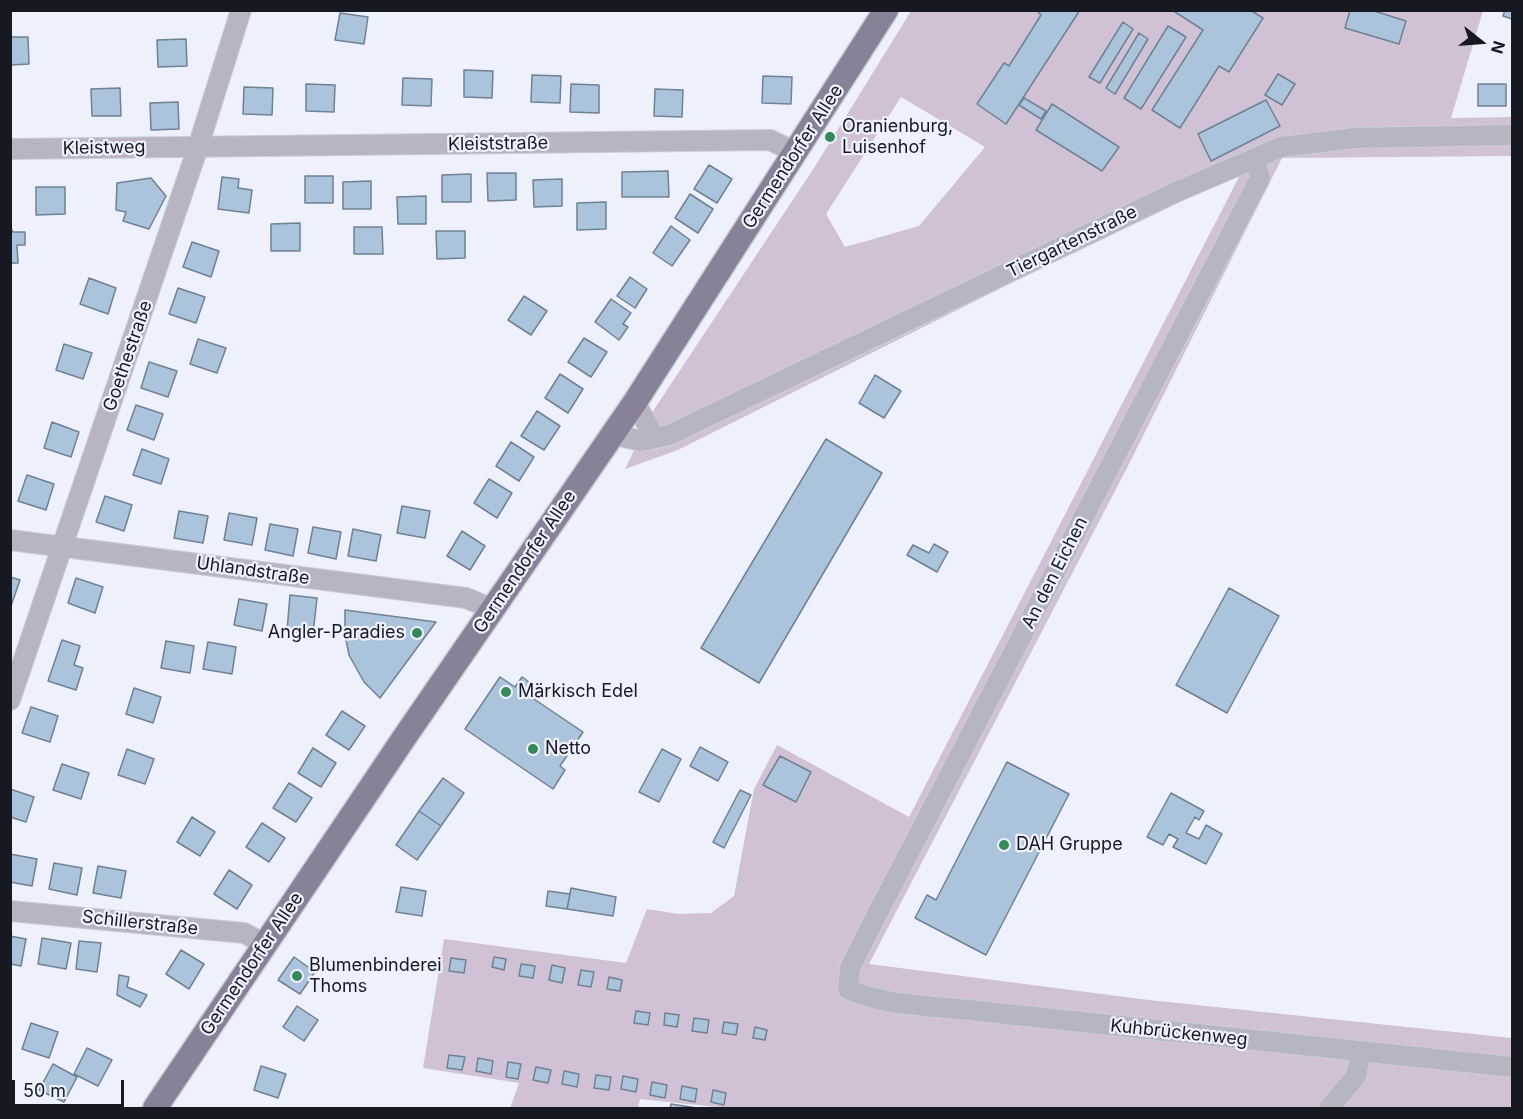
<!DOCTYPE html>
<html>
<head>
<meta charset="utf-8">
<style>
  body { margin:0 }
  #map { position:relative; width:1523px; height:1119px; overflow:hidden; background:#eef1fc; font-family:Inter,sans-serif }
  canvas { display:block }
  .frame { position:absolute; inset:0; border:12px solid #161922; pointer-events:none }
  .north { position:absolute; left:1451px; top:12px; width:60px; height:60px; -webkit-text-stroke:4px #eef1fc; paint-order:stroke; rotate:107deg; font-size:16px; font-weight:700; line-height:24px; text-align:center; color:#161922 }
  .north::after { content:''; display:block; margin:auto; width:21px; height:27px; background:#161922; clip-path:polygon(50% 0,100% 100%,50% 72%,0 100%) }
  .scale { position:absolute; left:12px; top:1080px; width:112px; height:27px; box-sizing:border-box; border:3px solid #161922; border-top:0; padding-left:8px; font-size:18px; line-height:21px; white-space:nowrap; color:#161922; -webkit-text-stroke:4px #eef1fc; paint-order:stroke }
</style>
</head>
<body>
<div id="map">
<canvas width="1523" height="1119"></canvas>
<div class="frame"></div>
<div class="north">N</div>
<div class="scale">50 m</div>
</div>
<script>
const ctx = document.querySelector('canvas').getContext('2d');
ctx.lineJoin = 'round';
function fill(path, color) {
  ctx.fillStyle = color;
  ctx.fill(path, 'evenodd');
}
function strokePath(path, color, width, dash) {
  ctx.strokeStyle = color;
  ctx.lineWidth = width;
  ctx.lineCap = dash ? 'butt' : 'round';
  ctx.setLineDash(dash || []);
  ctx.stroke(path);
}
function write(font, color, halo, rows, align = 'center') {
  ctx.font = font + ' Inter,sans-serif';
  ctx.lineWidth = 4.5;
  ctx.setLineDash([]);
  ctx.textBaseline = 'middle';
  ctx.strokeStyle = halo;
  ctx.fillStyle = color;
  for (const [text, x, y, turn = 0] of rows) {
    ctx.save();
    ctx.translate(x, y);
    ctx.rotate((+turn || 0) * Math.PI / 180);
    ctx.textAlign = isNaN(turn) ? turn : align;
    if (halo) ctx.strokeText(text, 0, 0);
    ctx.fillText(text, 0, 0);
    ctx.restore();
  }
}
fill(new Path2D(`
  M911,11H1483L1451,118L1512,117V156L1282,158L1129,464L869,964L1149,1000L1512,1038V1108H725L640,1099L638,1108H510L519,1083L423,1068L444,939L626,963L647,909L679,914L711,913L734,896L754,789L777,745L909,817L1242,171L1227,175L678,450L625,469L655,408L814,168ZM901,97L985,147L919,226L845,247L826,214Z`), '#d0c2d4');
const building = new Path2D(`
  M1080,10L1006,124L977,104L1004,63L1009,66L1041,15L1036,10Z
  M1172,10H1250L1263,18L1229,72L1219,66L1180,128L1152,110L1203,30Z
  M1350,10H1371L1406,21L1399,44L1345,28Z
  M1505,10H1512V19L1503,16Z
  M340,13L368,17L364,44L335,40Z
  M1123,22L1133,29L1100,83L1089,77Z
  M1168,26L1186,37L1141,109L1124,98Z
  M1139,33L1148,39L1115,94L1106,88Z
  M10,37H28L29,64L10,65Z
  M186,39L187,66L158,67L157,40Z
  M464,70L493,71L492,98L464,97Z
  M1278,74L1295,84L1282,105L1265,95Z
  M532,75L561,76L560,103L531,102Z
  M763,76L792,77L791,104L762,103Z
  M403,78L432,79L431,106L402,105Z
  M306,84L335,85L334,112L306,111Z
  M571,84L599,85V113L570,112Z
  M1478,84H1506V106H1478Z
  M244,87L273,88L272,115L243,114Z
  M120,88L121,116H92L91,89Z
  M655,89L683,90L682,117L654,116Z
  M1024,98L1046,111L1041,119L1019,105Z
  M1266,100L1280,126L1211,161L1198,134Z
  M178,102L179,129L151,130L150,103Z
  M1052,104L1119,147L1102,171L1036,130Z
  M709,165L732,179L717,203L694,189Z
  M668,171L669,197H622V172Z
  M487,173H516V200L488,201Z
  M471,174V202H442V175Z
  M305,176H333V203H305Z
  M222,177L239,179L238,188L252,190L249,213L218,209Z
  M151,178L166,196L149,229L123,221L126,212L116,210L117,183Z
  M562,179V206L534,207L533,180Z
  M371,181V209H343V182Z
  M36,187H65V214L36,215Z
  M690,194L713,209L698,233L675,218Z
  M426,196V224H398L397,197Z
  M606,202V229L577,230V203Z
  M300,223V251H271V224Z
  M10,226L13,232H25V245H17L18,263H10Z
  M671,226L690,240L672,266L653,253Z
  M354,227H382L383,254H354Z
  M436,231H465V258L437,259Z
  M192,242L219,251L211,277L183,267Z
  M630,277L647,289L635,308L617,296Z
  M89,278L116,288L108,314L80,304Z
  M178,288L205,297L196,323L169,314Z
  M524,296L547,311L531,335L508,320Z
  M611,299L631,313L623,324L628,327L619,340L595,322Z
  M584,338L607,352L591,377L568,362Z
  M198,339L226,348L217,373L190,364Z
  M64,344L92,353L83,379L56,370Z
  M149,362L177,371L168,397L141,388Z
  M560,374L583,389L568,413L545,398Z
  M875,375L901,391L884,418L859,403Z
  M136,405L163,414L154,440L127,430Z
  M537,411L560,426L544,450L521,436Z
  M52,422L79,432L71,457L44,448Z
  M826,439L882,473L759,683L701,648Z
  M511,442L534,457L519,481L496,466Z
  M142,449L169,459L161,484L133,475Z
  M27,475L54,484L46,510L18,501Z
  M489,479L512,493L497,518L474,503Z
  M105,496L132,505L124,531L96,522Z
  M402,506L430,511L425,538L397,533Z
  M179,511L208,516L203,543L174,538Z
  M229,513L257,518L252,545L224,540Z
  M270,524L298,529L293,556L265,550Z
  M313,527L341,532L336,559L308,553Z
  M353,529L381,535L376,561L348,556Z
  M462,531L485,546L470,570L447,556Z
  M934,544L948,552L937,572L907,555L913,545L929,553Z
  M10,577L20,580L11,606H10Z
  M76,578L103,587L95,613L68,603Z
  M1229,588L1279,616L1227,713L1176,685Z
  M290,595L317,598L313,634L287,631Z
  M239,599L267,604L262,631L234,625Z
  M345,610L436,622L380,698L364,682L349,655L345,635Z
  M62,640L80,646L74,665L83,668L76,690L48,681Z
  M166,641L194,646L190,673L161,668Z
  M208,642L236,647L232,674L203,669Z
  M500,677L515,687L522,677L525,679L531,684L525,693L583,732L560,766L565,770L553,789L465,729Z
  M134,688L161,697L153,723L126,714Z
  M31,707L58,716L50,742L22,733Z
  M342,711L365,726L349,750L326,735Z
  M700,747L728,762L718,781L690,766Z
  M313,748L336,763L321,787L298,773Z
  M127,749L154,759L145,784L118,775Z
  M662,749L681,759L659,802L639,792Z
  M780,756L811,772L796,802L763,785Z
  M1007,762L1069,794L986,955L915,918L927,895L936,900Z
  M62,764L89,773L81,799L53,790Z
  M443,778L464,793L441,826L419,811Z
  M289,783L312,798L296,822L273,808Z
  M10,789L34,797L26,822L10,817Z
  M740,790L751,795L724,848L713,842Z
  M1171,793L1204,811L1199,820L1195,817L1186,833L1199,839L1206,825L1222,834L1206,864L1173,847L1178,839L1169,834L1163,845L1147,837Z
  M419,811L441,826L417,860L396,845Z
  M192,817L215,832L200,856L177,842Z
  M262,823L285,838L269,862L246,847Z
  M10,854L37,859L32,886L10,882Z
  M54,863L82,868L77,895L49,889Z
  M98,866L126,871L121,898L93,893Z
  M229,870L252,885L237,909L214,894Z
  M401,887L426,891L422,916L396,912Z
  M571,888L616,897L613,916L567,909Z
  M548,891L570,894L567,909L546,906Z
  M10,936L26,939L21,966L10,964Z
  M42,938L71,943L66,969L38,964Z
  M79,941L101,943L97,972L76,969Z
  M181,950L204,964L189,989L166,974Z
  M294,957L315,972L300,994L278,980Z
  M494,957L506,959L504,970L492,967Z
  M451,958L466,960L464,973L449,971Z
  M521,964L535,966L533,978L519,976Z
  M552,965L565,968L562,983L549,980Z
  M581,970L594,972L591,987L578,985Z
  M119,975L129,977L127,987L147,995L140,1007L117,995Z
  M609,977L622,980L620,991L607,989Z
  M297,1006L318,1020L304,1041L283,1027Z
  M636,1011L650,1013L648,1025L634,1023Z
  M665,1013L679,1015L677,1027L664,1025Z
  M694,1018L709,1020L707,1033L692,1031Z
  M724,1022L738,1024L736,1035L722,1033Z
  M31,1023L58,1032L49,1058L22,1049Z
  M755,1027L767,1030L765,1040L753,1038Z
  M87,1048L112,1060L98,1086L74,1074Z
  M449,1055L465,1057L462,1070L447,1068Z
  M478,1058L493,1061L491,1074L476,1071Z
  M508,1062L521,1064L518,1079L506,1077Z
  M53,1064L77,1077L64,1102L39,1090Z
  M261,1066L286,1074L278,1098L254,1090Z
  M536,1067L551,1070L548,1083L533,1080Z
  M564,1071L579,1074L577,1087L562,1084Z
  M596,1075L611,1077L609,1090L594,1088Z
  M623,1076L638,1079L636,1092L621,1089Z
  M652,1082L667,1085L665,1098L650,1095Z
  M682,1086L697,1089L695,1102L680,1099Z
  M713,1090L726,1093L724,1105L711,1102Z
  M671,1104L697,1108H670Z`);
fill(building, '#acc4db');
strokePath(building, '#6e8195', 1.5);
const minor = new Path2D(`
  M10,149L770,140L795,152
  M1255,158L1260,178L873,922L850,968L848,989C882,1006 938,1006 977,1011L1512,1067
  M635,402L654,437
  M612,434L641,441L669,435L1176,192L1281,147L1354,138L1512,135
  M10,540L466,598L493,609
  M10,700L198,147L241,10
  M10,911L244,933L266,945
  M1329,1108L1356,1076L1361,1051`);
const major = new Path2D(`
  M155,1108L404,738L635,402L886,10`);
strokePath(minor, '#cbced9', 22);
strokePath(major, '#cbced9', 27);
strokePath(minor, '#b7b5c1', 20);
strokePath(major, '#878298', 24);
for (const [x, y, r, color] of [
  [830,137,6,"#36895b"],
  [417,633,6,"#36895b"],
  [506,692,6,"#36895b"],
  [533,749,6,"#36895b"],
  [1004,845,6,"#36895b"],
  [297,976,6,"#36895b"]
]) {
  const dot = new Path2D();
  dot.arc(x, y, r, 0, 2 * Math.PI);
  ctx.fillStyle = color;
  ctx.fill(dot);
  strokePath(dot, '#eef1fc', 2);
}
write('18px', '#161922', '#eef1fc', [
  ["Oranienburg,",842,127],
  ["Luisenhof",842,148],
  ["Angler-Paradies",405,633,"right"],
  ["Märkisch Edel",518,692],
  ["Netto",545,749],
  ["DAH Gruppe",1016,845],
  ["Blumenbinderei",309,966],
  ["Thoms",309,987]
], 'left');
write('18px', '#161922', '#eef1fc', [
  ["Kleiststraße",498,144,-1],
  ["Kleistweg",104,148,-1],
  ["Germendorfer Allee",793,157,-57],
  ["Tiergartenstraße",1072,242,-26],
  ["Goethestraße",128,356,-71],
  ["Germendorfer Allee",525,562,-56],
  ["Uhlandstraße",253,571,8],
  ["An den Eichen",1055,573,-63],
  ["Schillerstraße",140,923,6],
  ["Germendorfer Allee",252,964,-56],
  ["Kuhbrückenweg",1179,1033,6]
]);
</script>
</body>
</html>
